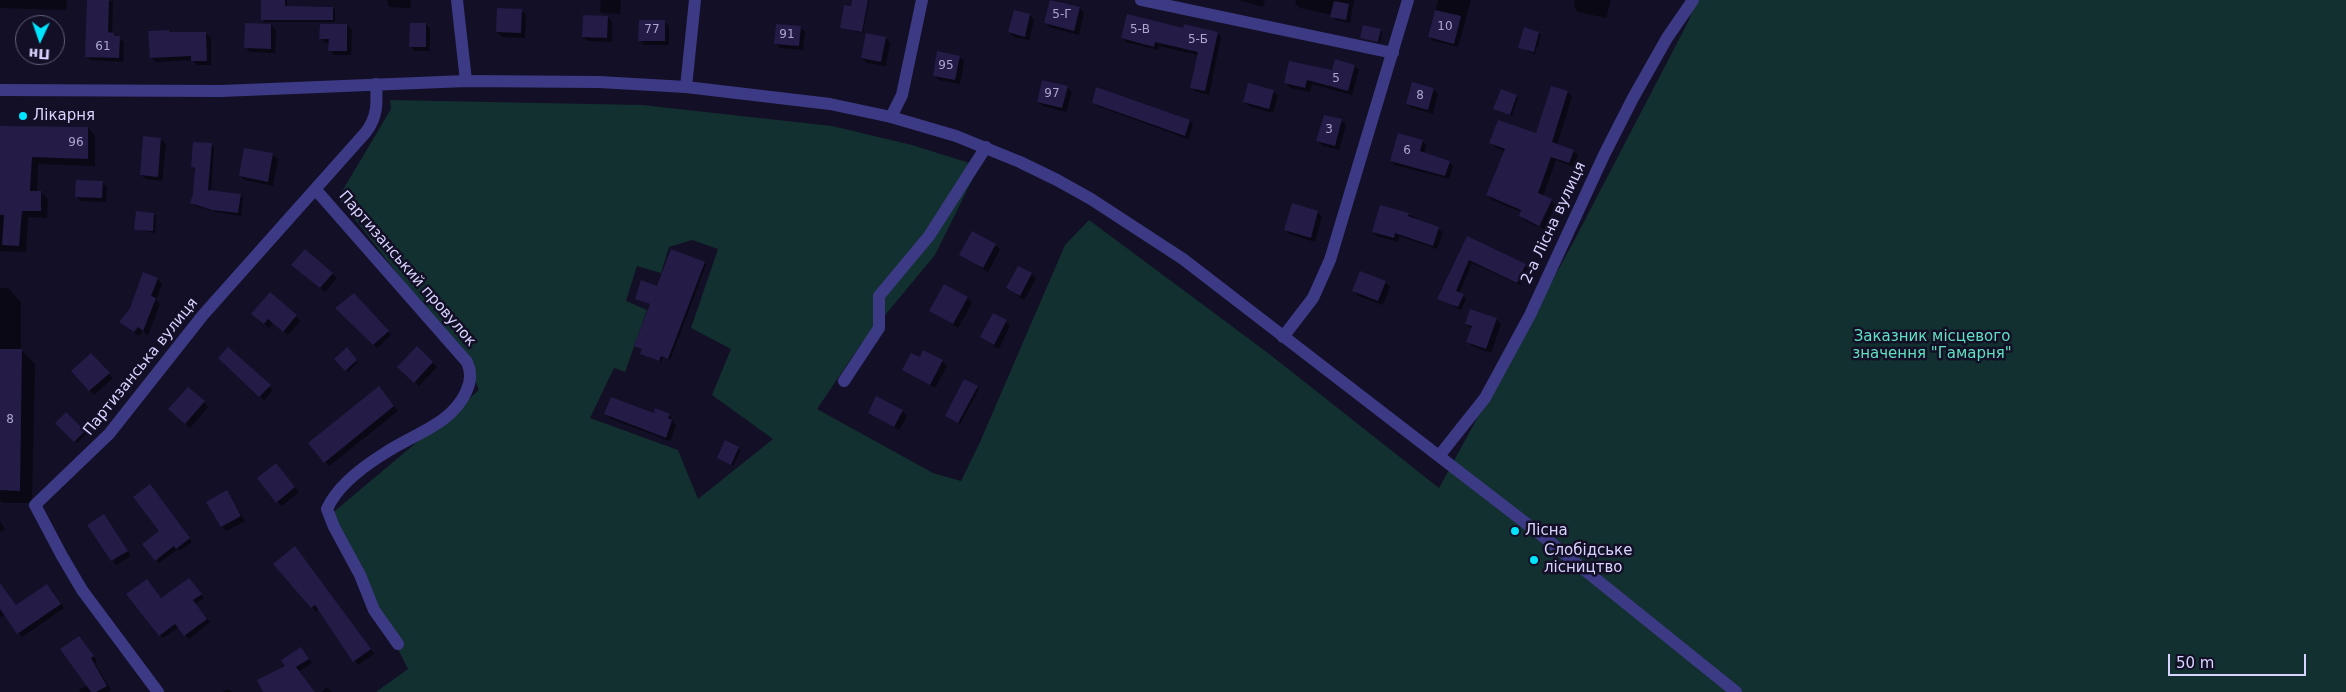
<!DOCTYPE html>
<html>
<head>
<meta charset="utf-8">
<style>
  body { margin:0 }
  #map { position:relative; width:2346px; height:692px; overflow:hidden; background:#130f26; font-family:"DejaVu Sans",sans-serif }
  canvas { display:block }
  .north { position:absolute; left:15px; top:15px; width:50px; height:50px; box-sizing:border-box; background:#130f26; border:1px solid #625e7d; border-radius:50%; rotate:183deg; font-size:14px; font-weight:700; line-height:20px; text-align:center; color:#d9d4ff }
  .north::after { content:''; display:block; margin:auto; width:18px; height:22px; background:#00e5ff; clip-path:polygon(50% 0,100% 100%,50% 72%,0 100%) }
  .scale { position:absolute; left:2168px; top:654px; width:138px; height:22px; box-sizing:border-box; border:2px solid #d9d4ff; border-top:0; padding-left:6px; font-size:15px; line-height:18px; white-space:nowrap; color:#d9d4ff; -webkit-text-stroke:4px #130f26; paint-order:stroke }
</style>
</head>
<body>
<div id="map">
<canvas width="2346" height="692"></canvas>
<div class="north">Пн</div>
<div class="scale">50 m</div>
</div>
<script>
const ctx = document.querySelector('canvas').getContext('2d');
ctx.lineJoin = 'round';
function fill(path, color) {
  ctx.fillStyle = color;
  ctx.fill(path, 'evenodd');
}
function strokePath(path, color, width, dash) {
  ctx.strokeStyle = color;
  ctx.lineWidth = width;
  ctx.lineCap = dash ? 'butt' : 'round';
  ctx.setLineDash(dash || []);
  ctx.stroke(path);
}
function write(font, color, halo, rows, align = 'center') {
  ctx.font = font + ' "DejaVu Sans",sans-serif';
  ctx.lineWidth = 5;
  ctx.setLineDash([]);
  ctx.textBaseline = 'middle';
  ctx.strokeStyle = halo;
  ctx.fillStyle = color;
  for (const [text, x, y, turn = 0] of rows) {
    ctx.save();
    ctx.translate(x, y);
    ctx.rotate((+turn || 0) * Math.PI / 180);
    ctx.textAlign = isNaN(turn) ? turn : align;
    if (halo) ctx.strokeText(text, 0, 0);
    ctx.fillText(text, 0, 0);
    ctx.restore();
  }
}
fill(new Path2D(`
  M1696,0H2346V692H376L408,669L330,515L479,390L467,362L338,198L391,109L390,100L642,105L832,126L912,145L979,166L935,255L861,344L817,409L933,473L961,481L980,442L1065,245L1089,220L1268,353L1439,488L1575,239L1688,22ZM692,240L718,249L691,328L731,349L712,395L773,439L698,499L678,450L590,418L614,368L625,372L647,310L626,301L637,266L661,273L669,247Z`), '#12302f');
fill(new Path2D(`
  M0,0H67L66,10L0,8Z
  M88,0L113,1L112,34L124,42L123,62L91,60L86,56Z
  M263,0H287V7L333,8L335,10V22H265L263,20Z
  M387,0H411L410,8L389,7Z
  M601,0H621L620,14L603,13L600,11Z
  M853,0H869L863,33L841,28Z
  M1239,0H1265L1263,7Z
  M1296,0H1354L1350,23L1336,20L1332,15L1300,8L1295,4Z
  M1438,0H1471L1458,47L1434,41L1429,37Z
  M1575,0H1611L1606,18L1578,12L1574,7Z
  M1080,8L1084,13L1079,35L1050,27L1045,23Z
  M521,10L526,15L525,38L502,37L497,32Z
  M1015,11L1030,15L1034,20L1029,40L1014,37L1009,32Z
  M608,17L612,22V42L588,41L583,37Z
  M664,21L669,26V45H644L640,40Z
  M426,24L430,29V51H415L411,47Z
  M271,25L276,30L275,53L250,52L246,48Z
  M347,25L352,30L351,55H334L330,50V43H325L321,38Z
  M800,27L805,32L803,50L780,48L775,43Z
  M1184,30L1217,33L1221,37L1209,95L1195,91L1191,87L1198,55L1159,46L1158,50L1126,42L1122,38Z
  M1380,30L1382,32L1380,43L1361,37Z
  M206,33L211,38V65H197L193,60L156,62L151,58Z
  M1539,33L1541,35L1535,54L1520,48Z
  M886,38L890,43L886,66L867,63L862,58Z
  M959,57L964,61L960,84L939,80L934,75Z
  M1355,66L1359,70L1352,95L1312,84L1310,92L1290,88L1286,83Z
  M1413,84L1434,89L1438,94L1433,114L1412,108L1407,104Z
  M1067,87L1072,92L1066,112L1043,106L1038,102Z
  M1552,87L1568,92L1572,97L1557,145L1573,151L1578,155L1574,167L1556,160L1543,196L1550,200L1537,226L1525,221L1520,216L1522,212L1492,200L1487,195L1505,151L1496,148L1491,143L1537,135Z
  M1097,88L1190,121L1193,125L1188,139L1097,106L1093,103Z
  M1273,91L1278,96L1273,113L1249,106L1244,102Z
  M1516,96L1518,98L1512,116L1495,109Z
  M1341,121L1346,125L1339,150L1323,146L1318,141Z
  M0,127L88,128L95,135V166L38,164L37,192H41L48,199L47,218L28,217L26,252L0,251Z
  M161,139L166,144L162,181L146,179L141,175Z
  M1422,141L1426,145L1424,154L1449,162L1453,166L1449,179L1395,165L1391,161Z
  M211,144L214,147L211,191L240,195L243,198L241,216L216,212L195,206L192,202L195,194V170L192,167Z
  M245,149L273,155L278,159L273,186L245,180L240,176Z
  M102,182L107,187L106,202L81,201L76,196Z
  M1552,201L1555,205L1544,229L1540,227Z
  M1292,205L1318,212L1322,217L1315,242L1290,234L1285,230Z
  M154,214L156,216L155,233L136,229Z
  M1408,214L1443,232L1437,249L1399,236L1398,242L1377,236L1373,232Z
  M1467,238L1528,268L1520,285L1472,263L1459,294L1466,298L1461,310L1439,298Z
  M995,245L1000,249L988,272L960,255Z
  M704,263L706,265L670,360L663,357L661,362L644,355L643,349L636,345L651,305L636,298Z
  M298,269L332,274L337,278L325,292Z
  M1031,274L1036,279L1024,300L1007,288Z
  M158,279L162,284L156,300L160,304L148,335L143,331L139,336L121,322Z
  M1385,282L1390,287L1383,305L1358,296L1354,291Z
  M0,288H8L21,302V350L35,364L32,503H2L0,500Z
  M354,295L391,335L377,348L337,308Z
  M967,298L972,303L958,328L931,311Z
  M296,316L300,321L288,335L273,323L269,328L257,318Z
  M1496,319L1501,324L1491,353L1472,346L1468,342L1472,329L1466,324Z
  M1006,321L1010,326L999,349L981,337Z
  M228,348L273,390L264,400L219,358Z
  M417,348L437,367L419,386L399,367Z
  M347,349L358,362L348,372L336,359Z
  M96,359L113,378L94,395L72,371Z
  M920,359L942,361L947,366L935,388L903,369Z
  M977,387L979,389L960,424L946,416Z
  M383,393L398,411L329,466L325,462Z
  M204,402L208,407L190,428L174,414Z
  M902,411L907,416L899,430L869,412Z
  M66,414L86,434L77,443L57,423Z
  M606,414L669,415L676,426L670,441L611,419Z
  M726,442L741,450L733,466L718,458Z
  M280,469L299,492L282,506L277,502Z
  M153,489L192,542L180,551L178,549L159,563L156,560L160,531Z
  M227,492L245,521L226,531L222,526Z
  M103,515L131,556L116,565L89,525Z
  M0,521L5,529L0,532Z
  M299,552L374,654L358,665L319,609L316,612L312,607Z
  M147,580L162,600L192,583L204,598L195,604L210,622L189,639L179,627L163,638L160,635Z
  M0,586L17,606L51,589L64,608L22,637L6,615L0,617Z
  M79,638L97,661L95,663L111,690L108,692H80L79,690L88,685Z
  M305,653L312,663L299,671L315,692H296L287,666Z
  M327,687L332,692H321Z
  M228,689L232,692H223Z`), '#0007');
fill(new Path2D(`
  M87,0H109L108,32L114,33V36H120L119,58L85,57Z
  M261,0H285V6L333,7V20H261Z
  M852,0H868L862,32L840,28L844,5L851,6Z
  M1050,0L1080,7L1074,31L1044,23Z
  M1334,1L1349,4L1346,20L1330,17Z
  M497,8L522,9L521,33L496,32Z
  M1014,10L1030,14L1025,37L1008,32Z
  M1435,10L1461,16L1454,44L1428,37Z
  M1127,14L1183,28L1184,24L1218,32L1205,91L1190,88L1198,52L1155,42L1154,47L1121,38Z
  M583,15L608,16L607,38L582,37Z
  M639,20H665V41H638Z
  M245,23L271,24V49L244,48Z
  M410,23H426V47H409Z
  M320,24H347V51H328L329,39H319Z
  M776,24L801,26L799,46L774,44Z
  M1363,25L1381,29L1378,42L1360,38Z
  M1524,27L1539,32L1534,52L1518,48Z
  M169,30V32H206L207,61H191V56L150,58L148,31Z
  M866,33L886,37L881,62L861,58Z
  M937,51L960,56L955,80L933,76Z
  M1335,59L1355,65L1348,91L1307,80L1305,88L1284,83L1289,61L1332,70Z
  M1042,80L1068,86L1062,108L1037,102Z
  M1412,82L1434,88L1428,110L1406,104Z
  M1248,83L1274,90L1269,109L1243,102Z
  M1551,86L1568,91L1552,142L1574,150L1569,163L1551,157L1538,193L1552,199L1539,226L1519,216L1521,210L1486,195L1505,149L1489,143L1498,120L1536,133Z
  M1096,87L1190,120L1185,136L1092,103Z
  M1501,89L1517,95L1510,115L1493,109Z
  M1324,115L1342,119L1335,146L1316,141Z
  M0,126L88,127V159L32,157L30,191H41V211H22L19,246L2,245L4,215H0Z
  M1398,133L1423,140L1420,151L1450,161L1445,176L1390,161Z
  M143,136L161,138L158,177L140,175Z
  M193,142L212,143L208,190L241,194L238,213L212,210L190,203L193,194L195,168L191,167Z
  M244,148L273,153L268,182L239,176Z
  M76,180L103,181L102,198L75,197Z
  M1292,203L1318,211L1311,238L1284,230Z
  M1380,205L1409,213L1408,216L1439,227L1433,246L1395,233L1394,238L1372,232Z
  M136,211L154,213L153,231L134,230Z
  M972,231L996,244L983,268L959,255Z
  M1467,236L1526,264L1517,283L1469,260L1456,291L1464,294L1458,307L1437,299Z
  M305,249L333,273L320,288L291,265Z
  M671,249L705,262L668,359L661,356L659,361L640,354L642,349L634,346L650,304L635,299L641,280L657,286Z
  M1018,266L1032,273L1020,296L1006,288Z
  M1360,271L1386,281L1378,301L1352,291Z
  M143,272L158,278L151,296L156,298L143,331L138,327L134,332L119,322L130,308Z
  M944,284L968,297L953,324L929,311Z
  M270,292L297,315L283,332L268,319L264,324L251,314Z
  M354,293L389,331L373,345L335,308Z
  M1470,309L1497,318L1486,349L1466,342L1472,326L1465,324Z
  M993,313L1007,320L994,345L980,337Z
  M417,346L433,362L414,383L397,367Z
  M228,347L271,385L259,397L218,358Z
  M347,347L357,360L345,371L334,359Z
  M0,349H22L20,491L0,490Z
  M923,350L943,360L930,385L902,370L911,353L920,357Z
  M91,353L110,373L89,391L71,371Z
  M964,379L978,386L958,423L945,416Z
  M379,386L394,406L324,463L308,443Z
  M188,387L205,401L185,424L168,409Z
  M876,396L903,410L894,427L868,413Z
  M611,397L654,413L655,408L670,414L668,418L672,420L666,438L604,414Z
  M66,412L85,431L74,442L55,423Z
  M725,440L739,447L731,465L717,458Z
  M276,463L295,487L276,503L257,478Z
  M150,484L190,538L176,549L174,546L155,561L142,544L159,531L133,497Z
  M227,490L241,516L221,527L206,502Z
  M104,514L128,551L111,561L87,525Z
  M295,546L371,649L353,662L315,605L311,608L273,564Z
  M189,578L202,594L193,600L207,619L184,636L175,624L159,636L126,594L147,579L161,598Z
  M0,583L16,605L47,584L61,604L17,634L0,609Z
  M79,636L94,656L91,658L107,686L96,692H91L60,649Z
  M301,647L309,659L296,667L315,692H263L257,680L285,666L281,660Z`), '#241b47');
strokePath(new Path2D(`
  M457,0L466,81
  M1141,0L1393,53
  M686,87L695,0
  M891,117L902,95L922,0
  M316,190L467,362C472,373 471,382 466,392C451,425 413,434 385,453C364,466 337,486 327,509L334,527L360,575L374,610L398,644
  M1283,337L1313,298L1330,260L1408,0
  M844,381L879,328V296L929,236L986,147
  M1439,456L1485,398L1530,315L1604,155L1633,98L1667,38L1693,0
  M158,692L82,590L62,556L35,505L109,434L203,315L366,132C378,116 377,102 376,84`), '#3d3a85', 12);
strokePath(new Path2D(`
  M0,90L221,91L466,81L599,82L686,87L830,104L891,117L956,136L1020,162L1057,180L1091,199L1183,259L1540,534L1736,692`), '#3d3a85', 12);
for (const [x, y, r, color] of [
  [23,116,5,"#00e5ff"],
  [1515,531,5,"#00e5ff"],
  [1534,560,5,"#00e5ff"]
]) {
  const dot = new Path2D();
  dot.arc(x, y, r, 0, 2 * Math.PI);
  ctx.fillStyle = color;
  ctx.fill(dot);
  strokePath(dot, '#130f26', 2);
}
write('12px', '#aca6d1', null, [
  ["5-Г",1062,15],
  ["10",1445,27],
  ["77",652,30],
  ["5-В",1140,30],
  ["91",787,35],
  ["5-Б",1198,40],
  ["61",103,47],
  ["95",946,66],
  ["5",1336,79],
  ["97",1052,94],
  ["8",1420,96],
  ["3",1329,130],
  ["96",76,143],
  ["6",1407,151],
  ["8",10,420]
]);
write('15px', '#d9d4ff', '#130f26', [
  ["Лікарня",33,116],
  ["Лісна",1525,531],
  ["Слобідське",1544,551],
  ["лісництво",1544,568]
], 'left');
write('15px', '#d9d4ff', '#130f26', [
  ["2-а Лісна вулиця",1554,223,-65],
  ["Партизанський провулок",407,269,49],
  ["Партизанська вулиця",141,367,-51]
]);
write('15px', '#5fe0c0', '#130f26', [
  ["Заказник місцевого",1932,337],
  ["значення \"Гамарня\"",1932,354]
]);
</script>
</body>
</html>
